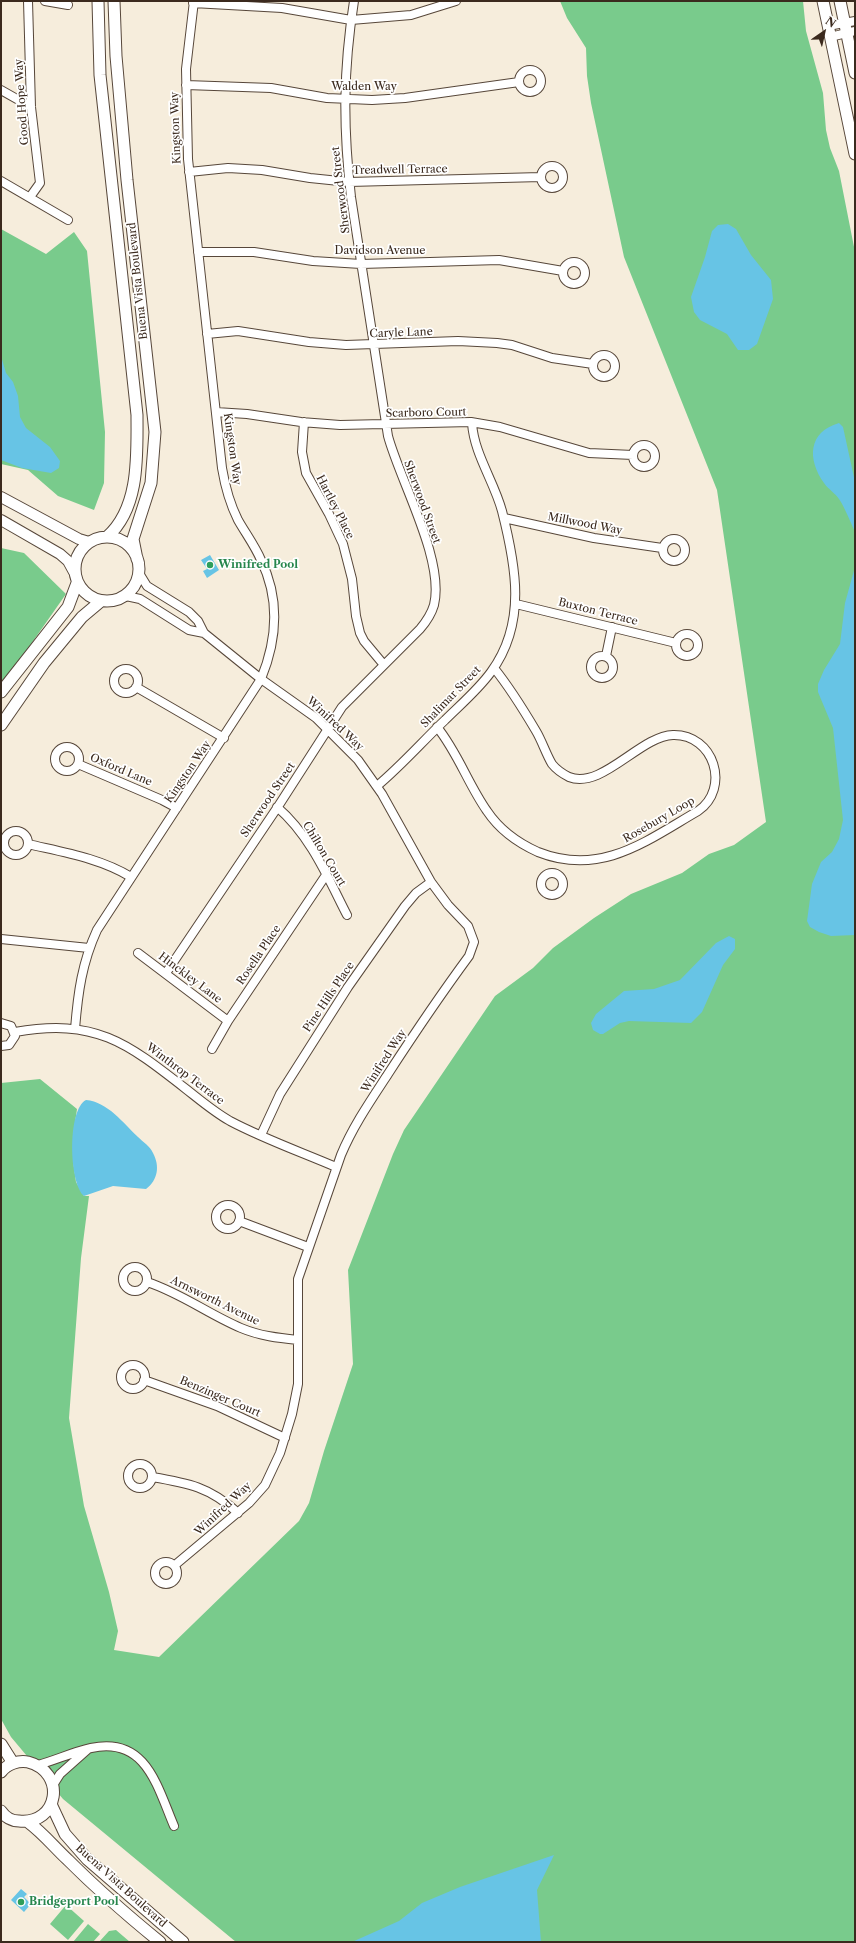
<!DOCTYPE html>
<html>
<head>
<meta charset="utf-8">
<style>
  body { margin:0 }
  #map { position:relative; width:856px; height:1943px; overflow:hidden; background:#f6eddc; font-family:"Libre Caslon Text",serif }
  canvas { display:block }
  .frame { position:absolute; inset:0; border:2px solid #3b2a1e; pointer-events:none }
  .north { position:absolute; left:804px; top:12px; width:40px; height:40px; -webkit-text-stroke:3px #fff; paint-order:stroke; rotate:34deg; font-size:11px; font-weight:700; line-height:16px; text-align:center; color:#3b2a1e }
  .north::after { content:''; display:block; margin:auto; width:14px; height:18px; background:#3b2a1e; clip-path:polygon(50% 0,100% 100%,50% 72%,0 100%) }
</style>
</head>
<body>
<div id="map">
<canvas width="856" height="1943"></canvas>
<div class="frame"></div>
<div class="north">N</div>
</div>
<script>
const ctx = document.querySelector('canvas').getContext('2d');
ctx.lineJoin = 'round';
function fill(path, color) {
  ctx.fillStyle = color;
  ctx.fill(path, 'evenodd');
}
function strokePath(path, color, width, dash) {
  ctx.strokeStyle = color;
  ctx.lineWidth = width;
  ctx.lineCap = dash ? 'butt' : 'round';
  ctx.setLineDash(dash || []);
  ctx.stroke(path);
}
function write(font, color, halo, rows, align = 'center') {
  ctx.font = font + ' "Libre Caslon Text",serif';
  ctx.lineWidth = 3.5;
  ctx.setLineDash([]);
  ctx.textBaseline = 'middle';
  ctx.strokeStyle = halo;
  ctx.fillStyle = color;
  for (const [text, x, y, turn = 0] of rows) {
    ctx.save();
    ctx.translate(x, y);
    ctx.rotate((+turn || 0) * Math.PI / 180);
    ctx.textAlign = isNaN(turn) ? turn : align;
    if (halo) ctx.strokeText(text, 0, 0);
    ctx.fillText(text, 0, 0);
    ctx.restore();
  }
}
fill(new Path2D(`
  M560,1H803L806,31L823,93L826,130L830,148L839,171L855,252V1942H236L63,1799L11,1737L1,1719V1083L40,1079L77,1109L73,1137V1160L76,1182L84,1196H89L81,1258L69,1418L84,1506L109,1592L118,1631L114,1650L159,1657L299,1521L309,1503L324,1451L353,1364L348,1270L393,1154L404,1130L495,996L533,968L553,948L594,918L631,894L682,873L709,854L734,845L766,822L717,490L624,257L591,103L587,76L586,48L567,18Z
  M1,229L46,254L74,232L87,251L105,432L104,483L94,510L58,496L28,470L1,464Z
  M1,548L24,553L66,594L1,687Z
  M66,1905L84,1921L68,1940L50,1924Z
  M88,1924L100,1934L93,1942H73Z
  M116,1930L130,1942H99L109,1931Z`), '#79cb8c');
fill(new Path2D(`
  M728,224L736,229L751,255L771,280L773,299L757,344L749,350H738L727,334L700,320L694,312L691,297L705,257L712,231L718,225Z
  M1,356L6,373L13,382L18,396L20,417L26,428L50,447L60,461L59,468L51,473L22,468L1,460Z
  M839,423L843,427L855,482V532C851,523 844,506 839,499C835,493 828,489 824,483C807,459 808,432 839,423Z
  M210,555L219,570L207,578L203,571L207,569L201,560Z
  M855,567V935L831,936L819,932L810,927L807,921L812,884L821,862L832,852L839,839L843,820L833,728L818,692V684L824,670L840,644L845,603Z
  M729,936L735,939V949L723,965L702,1012L691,1023L629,1021L620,1023L603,1034H600L593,1030L591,1023L596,1014L624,991L654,989L680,980L716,943Z
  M86,1100C108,1102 123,1123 138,1137C143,1142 150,1146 153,1153C160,1166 158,1180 146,1189L113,1186L84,1196C69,1183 67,1110 86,1100Z
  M554,1855L537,1890L541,1942H352L399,1921L422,1903L460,1887Z
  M21,1889L27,1894L24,1897L31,1904L24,1912L11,1900Z`), '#67c4e5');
const minor = new Path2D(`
  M28,1L31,107L40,183L30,197
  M45,1L68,5
  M193,3L282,8L351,20L411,15L456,1
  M828,26L855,21
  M830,37L855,31
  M519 81a11 11 0 1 1 22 0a11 11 0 1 1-22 0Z
  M186,85L271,88L327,98L372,100L405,98L519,82
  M1,90L31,107
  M541 177a11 11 0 1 1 22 0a11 11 0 1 1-22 0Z
  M189,172L228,168L262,170L310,178L349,182L541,177
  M1,181L68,220
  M198,252H254L313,261L361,264L499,260L563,271
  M563 273a11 11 0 1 1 22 0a11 11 0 1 1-22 0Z
  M207,334L238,331L309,342L346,345L458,341L497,343L512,345L552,358L593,364
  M593 366a11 11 0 1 1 22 0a11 11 0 1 1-22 0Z
  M216,412L247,414L301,422L340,425L471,422L500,427L589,453L633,455
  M304,422L302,452L306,473L329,514L343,544L352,579L356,616L360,633L364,641L384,665
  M633 456a11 11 0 1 1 22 0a11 11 0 1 1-22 0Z
  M504,518L594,538L662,548
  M663 550a11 11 0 1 1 22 0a11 11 0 1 1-22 0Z
  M139,573L147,586L189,612L198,621L204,633L261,679L316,718L358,760L382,794L431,882L448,905L468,926L474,942L469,956C441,994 414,1034 388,1074C371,1100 353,1126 341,1155L298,1279V1384L292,1414L280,1453L265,1485L249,1503L175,1565
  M126,596L140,599L189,630L204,633
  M516,604L676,643
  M676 645a11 11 0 1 1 22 0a11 11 0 1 1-22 0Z
  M591 667a11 11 0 1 1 22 0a11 11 0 1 1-22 0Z
  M606,656L612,627
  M114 681a12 12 0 1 1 24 0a12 12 0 1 1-24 0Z
  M136,687L224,738
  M437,727C458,753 468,784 487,811C499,829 518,843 538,852C601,877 646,841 698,811C731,788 714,734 673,735C640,736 602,790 569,777C563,774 556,769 552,764C546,754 542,741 536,731C523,709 510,688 494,668
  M55 759a12 12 0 1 1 24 0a12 12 0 1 1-24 0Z
  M78,764L162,800L177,808
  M377,786C401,766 422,742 445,720C460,705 478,690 491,672C527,623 516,566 502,511C494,481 474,454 472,423
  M277,807C310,835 328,878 347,915
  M4 843a12 12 0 1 1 24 0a12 12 0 1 1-24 0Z
  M28,844C62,852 100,858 131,877
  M541 884a11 11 0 1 1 22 0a11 11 0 1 1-22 0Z
  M1,939L89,948
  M138,953L228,1021
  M166,973L279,805L342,707L420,629C426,622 431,615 434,605C445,560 400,481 388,436L351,197C343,127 343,71 354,1
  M1,1023L11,1026L15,1036L9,1045L1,1046
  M75,1029C78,992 82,963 97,930L261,679C277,640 280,599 261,560C255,546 246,534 238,520C230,504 225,486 222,468L188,159L186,69L194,1
  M15,1032C95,1018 126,1042 186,1089C200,1100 214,1112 230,1121C264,1139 301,1152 336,1167
  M212,1049L228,1021L326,875
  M261,1135L280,1094L348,987L405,906L416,893L431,882
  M216 1217a12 12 0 1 1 24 0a12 12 0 1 1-24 0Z
  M239,1221L308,1247
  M123 1279a12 12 0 1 1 24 0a12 12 0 1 1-24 0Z
  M147,1282C181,1293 208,1314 241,1328C260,1336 279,1338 298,1340
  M121 1377a12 12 0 1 1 24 0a12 12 0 1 1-24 0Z
  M144,1380L217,1406L285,1438
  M128 1476a12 12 0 1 1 24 0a12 12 0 1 1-24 0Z
  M152,1477C188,1483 210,1487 238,1513
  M155 1573a11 11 0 1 1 22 0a11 11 0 1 1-22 0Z
  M38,1765C56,1760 73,1752 91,1748C146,1736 157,1786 174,1826
  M53,1785L60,1774L87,1750`);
const tertiary = new Path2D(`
  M1,497L79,539L89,542
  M1,520L60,554L68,561L74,572`);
const secondary = new Path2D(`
  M98,1L100,75L137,415C137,455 140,508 107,537
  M114,1L116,56L127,180L155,432L151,483L133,539L137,559
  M823,1L855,154
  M840,1L855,73
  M75 569a32 32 0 1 1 64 0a32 32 0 1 1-64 0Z
  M1,692L68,607L77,583
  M1,725L44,663L82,617L101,601
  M1,1744L13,1763
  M1,1772C7,1764 19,1760 28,1762C67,1772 59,1825 19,1821C12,1821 5,1817 1,1811
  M51,1804L65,1834L87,1859L183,1942
  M28,1822C43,1833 54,1847 68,1860C97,1889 128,1916 160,1942`);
strokePath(minor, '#57473a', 10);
strokePath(tertiary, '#57473a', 12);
strokePath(secondary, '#57473a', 13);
strokePath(minor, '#fff', 8);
strokePath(tertiary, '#fff', 10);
strokePath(secondary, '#fff', 11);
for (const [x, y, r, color] of [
  [210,565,4,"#2e9e5b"],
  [21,1902,4,"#2e9e5b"]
]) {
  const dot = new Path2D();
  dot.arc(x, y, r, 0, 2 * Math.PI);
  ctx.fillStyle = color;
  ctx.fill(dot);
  strokePath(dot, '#fff', 1.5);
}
write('11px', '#3b2a1e', '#fff', [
  ["Walden Way",364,87],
  ["Good Hope Way",22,102,-94],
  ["Kingston Way",176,128,-92],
  ["Treadwell Terrace",400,170,-1],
  ["Sherwood Street",341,190,-97],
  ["Davidson Avenue",380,251],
  ["Buena Vista Boulevard",138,281,-96],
  ["Caryle Lane",401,333,-2],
  ["Scarboro Court",426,413,-1],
  ["Kingston Way",232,449,82],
  ["Sherwood Street",422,502,70],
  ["Hartley Place",335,507,63],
  ["Millwood Way",585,524,11],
  ["Buxton Terrace",598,612,14],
  ["Shalimar Street",451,697,-46],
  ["Winifred Way",335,724,43],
  ["Oxford Lane",121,770,23],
  ["Kingston Way",188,772,-56],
  ["Sherwood Street",268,800,-56],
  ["Rosebury Loop",659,820,-30],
  ["Chilton Court",324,854,59],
  ["Rosella Place",259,955,-56],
  ["Hinckley Lane",190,978,37],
  ["Pine Hills Place",329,997,-56],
  ["Winifred Way",384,1061,-57],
  ["Winthrop Terrace",185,1074,37],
  ["Arnsworth Avenue",215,1301,26],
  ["Benzinger Court",220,1397,23],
  ["Winifred Way",223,1509,-43],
  ["Buena Vista Boulevard",121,1886,42]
]);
write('bold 11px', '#27864d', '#fff', [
  ["Winifred Pool",218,565],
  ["Bridgeport Pool",29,1902]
], 'left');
</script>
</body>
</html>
